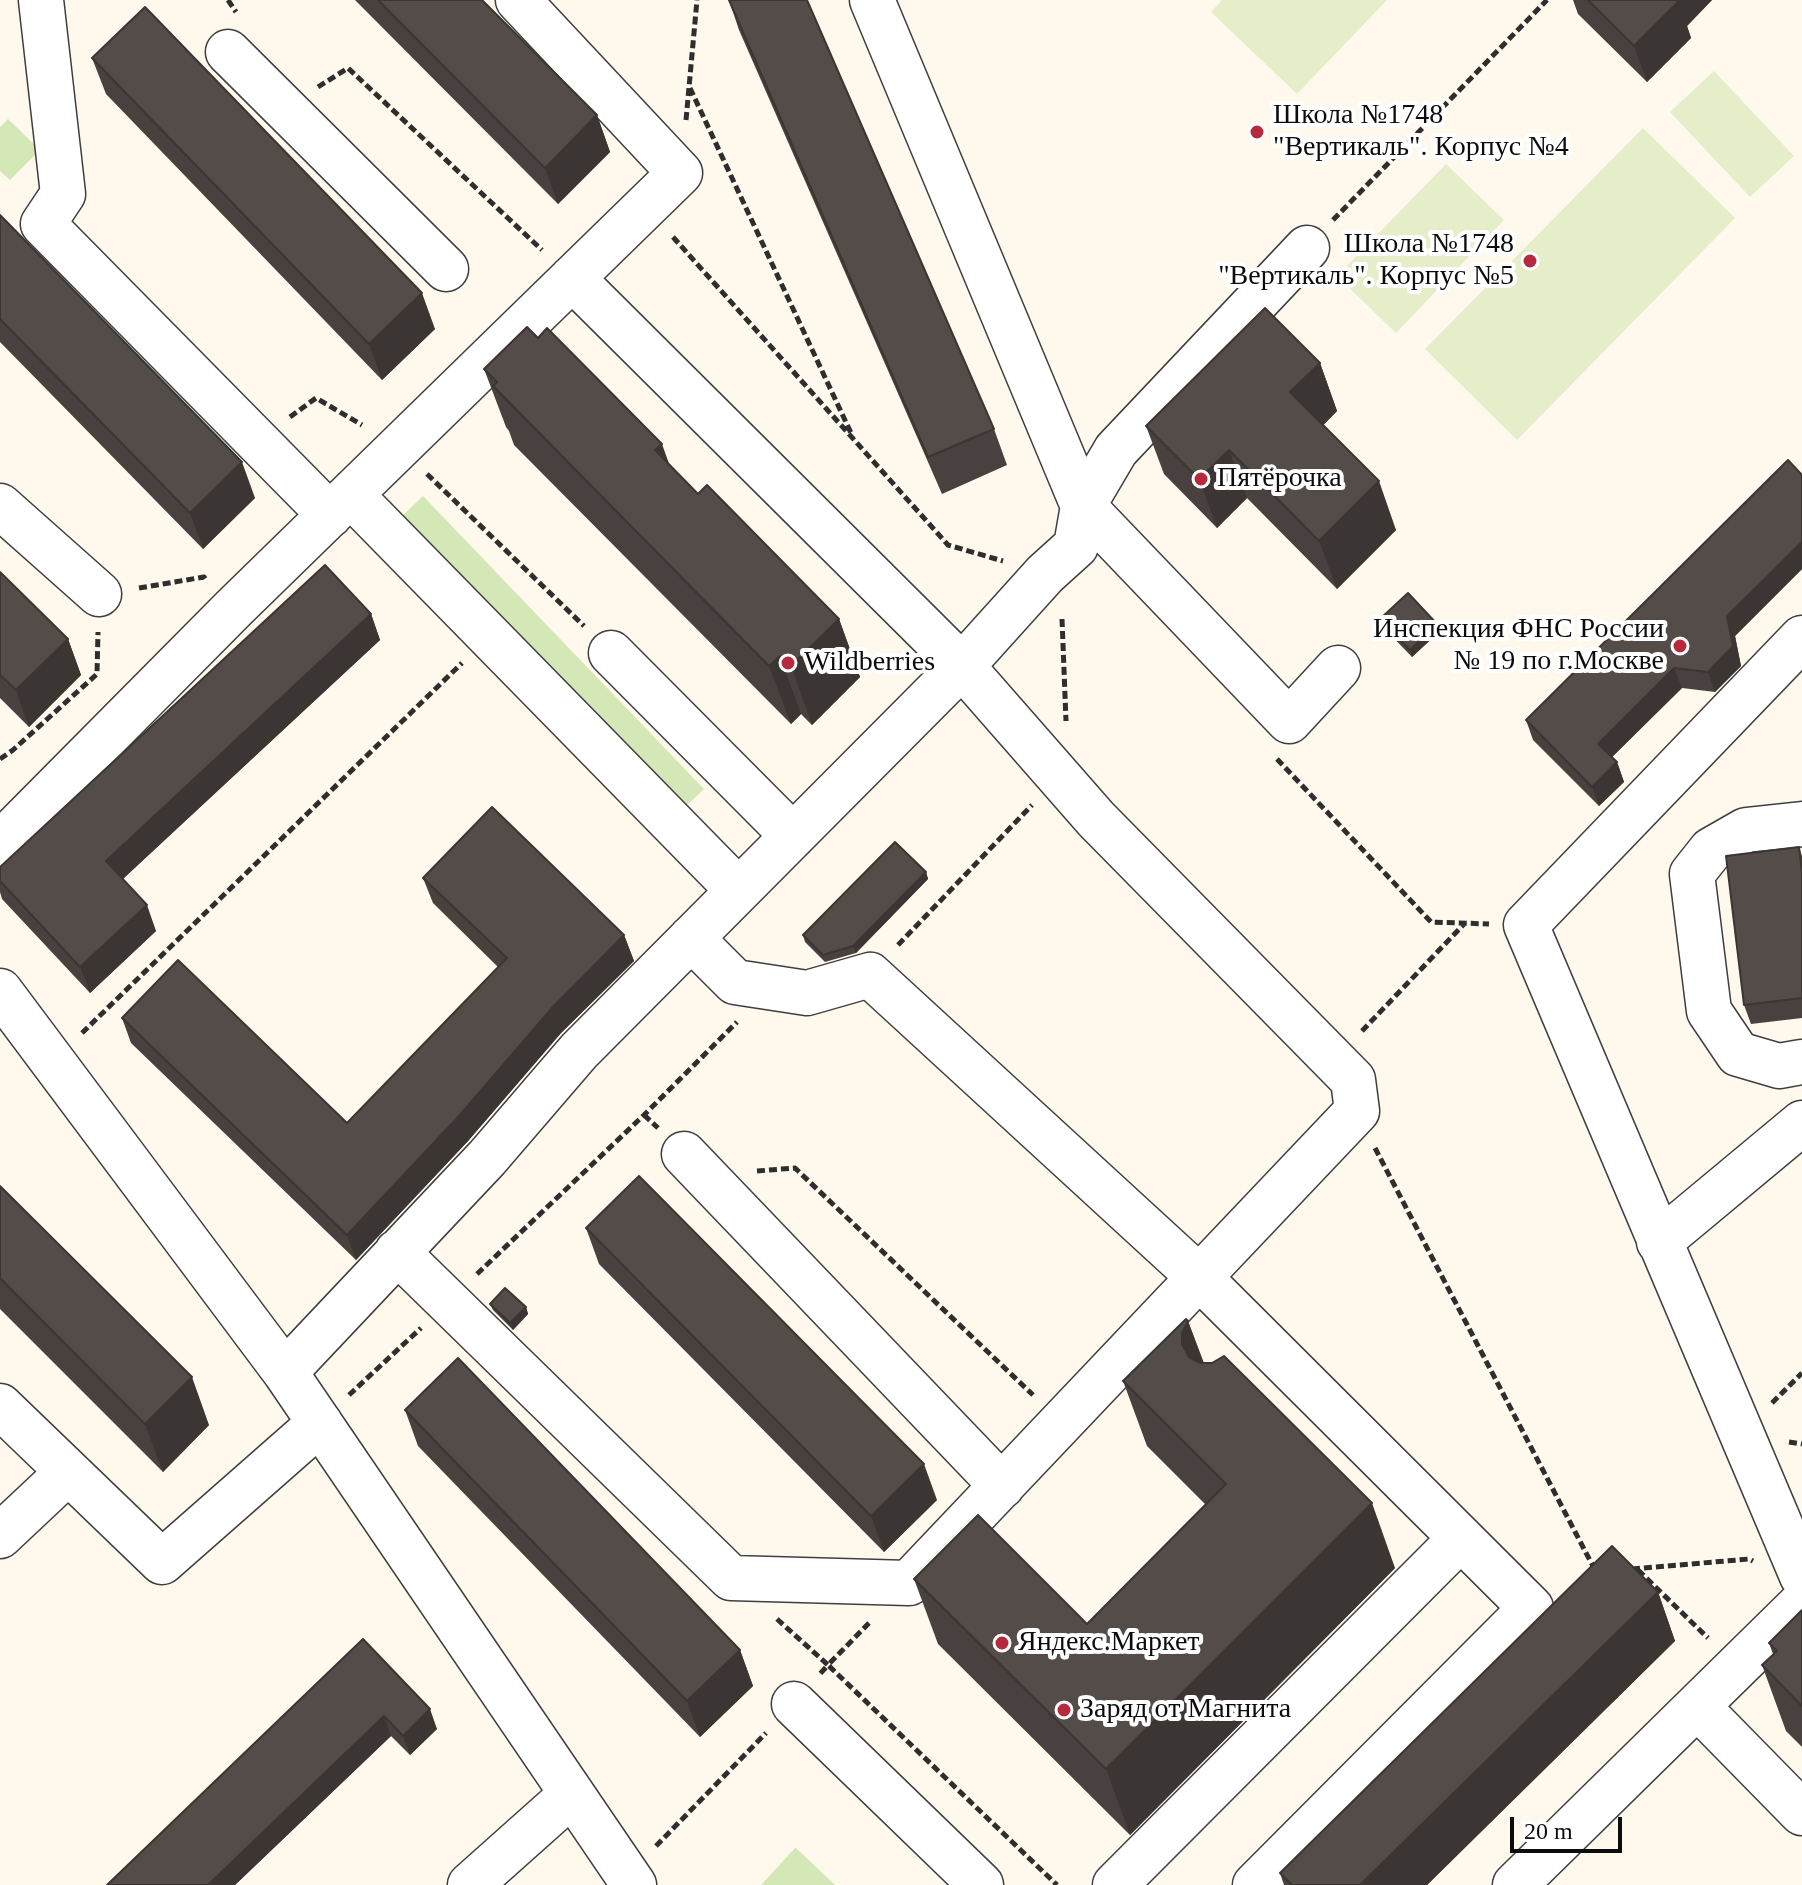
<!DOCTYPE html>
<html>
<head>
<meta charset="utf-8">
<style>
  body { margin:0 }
  #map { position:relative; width:1802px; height:1885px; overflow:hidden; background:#fef9ec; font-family:Georgia,serif }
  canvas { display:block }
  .scale { position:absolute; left:1510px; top:1817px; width:112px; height:36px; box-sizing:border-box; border:4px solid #0c0c0c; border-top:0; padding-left:10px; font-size:24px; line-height:28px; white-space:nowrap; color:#0c0c0c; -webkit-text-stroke:6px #fff; paint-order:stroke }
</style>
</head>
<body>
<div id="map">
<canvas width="1802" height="1885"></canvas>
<div class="scale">20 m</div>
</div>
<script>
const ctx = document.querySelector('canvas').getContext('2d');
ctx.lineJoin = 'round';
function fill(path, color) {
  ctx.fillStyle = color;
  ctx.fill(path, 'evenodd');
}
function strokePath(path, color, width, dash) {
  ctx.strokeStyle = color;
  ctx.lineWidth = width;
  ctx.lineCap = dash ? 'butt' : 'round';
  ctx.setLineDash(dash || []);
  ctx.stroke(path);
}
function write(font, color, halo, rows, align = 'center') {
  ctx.font = font + ' Georgia,serif';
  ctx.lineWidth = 8;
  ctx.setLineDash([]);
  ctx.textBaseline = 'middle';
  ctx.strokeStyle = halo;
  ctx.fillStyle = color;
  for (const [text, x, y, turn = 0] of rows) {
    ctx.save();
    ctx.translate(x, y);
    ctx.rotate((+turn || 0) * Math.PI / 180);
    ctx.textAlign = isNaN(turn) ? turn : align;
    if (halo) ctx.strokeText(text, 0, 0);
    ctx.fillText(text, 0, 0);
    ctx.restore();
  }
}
fill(new Path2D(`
  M8,119L40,150L10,180L0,171V127Z
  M423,496L704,789L678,814L397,521Z
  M795,1848H796L835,1885H761Z`), '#d4e7b7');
fill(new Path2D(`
  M1222,0H1387L1297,94L1211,12Z
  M1714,71L1794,156L1750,197L1670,112Z
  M1643,128L1735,218L1517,440L1425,349Z
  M1446,164L1504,220L1396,333L1337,276Z`), '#e5eec9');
const minor = new Path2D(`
  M41,0L63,194L43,224L330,515
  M228,52L446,269
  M1307,248L1116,450L1083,506L1289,721L1338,668
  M351,495L738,890
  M0,506L99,594
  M1802,638L1526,925L1802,1576
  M611,653L793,836
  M1802,824L1746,830L1711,850L1692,874L1709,1011L1738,1054L1779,1066L1802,1062
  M0,844L234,608L680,173L518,0
  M691,938L735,982L807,993L870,975L1200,1278L1531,1608L1255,1885
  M0,991L285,1372L634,1885
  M684,1154L1002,1486
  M1659,1242L1802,1123
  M397,1252L731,1578L909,1583L1357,1111L1353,1080L1096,819L962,666L572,278
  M285,1372L487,1158L579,1051L962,666L1045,574L1076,546L1083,506L872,0
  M0,1406L162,1562L320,1423
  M0,1536L67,1473
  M794,1704L981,1885
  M1697,1706L1802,1813
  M470,1885L572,1794
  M1115,1885L1461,1538
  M1515,1885L1802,1603`);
strokePath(minor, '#3f3f3f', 47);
strokePath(new Path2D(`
  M228,0L236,12
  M318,87L348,68L542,250
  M690,88L851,433
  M686,120L697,0
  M1333,220L1547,0
  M673,237L948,545L1003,561
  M290,417L316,398L362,425
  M427,474L584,626
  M139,588L204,577L206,580
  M1062,619L1066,721
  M0,759L13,750L97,674L98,632
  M1277,759L1431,922L1489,924
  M898,945L1032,805
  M1362,1031L1465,923
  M82,1033L462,663
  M644,1115L658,1128
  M1375,1148L1596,1572
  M757,1171L795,1168L1033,1395
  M477,1274L644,1115L737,1022
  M349,1395L421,1328
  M1772,1403L1802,1373
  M1789,1442L1802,1444
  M1632,1569L1749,1559L1753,1561
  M1638,1570L1708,1638
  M777,1619L828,1665L819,1675
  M869,1623L828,1665L1057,1885
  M656,1846L766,1733`), '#2e2e2e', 5, [8, 4]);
strokePath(minor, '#fff', 44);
fill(new Path2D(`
  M355,0H482L597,115L610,152L558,204Z
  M729,0L994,429L1007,465L942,494L739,30Z
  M1573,0H1712L1687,26L1691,38L1647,82L1578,14Z
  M92,58L435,329L382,380L106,94Z
  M0,215L255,498L203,549L0,342Z
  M1320,363L1337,411L1323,425L1396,530L1337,589L1247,498L1217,528L1164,474L1146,426Z
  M484,369L669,464L698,494L839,619L860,677L812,725L801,714L791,724L514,445L509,431L506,427Z
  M1802,475V569L1735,636L1741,666L1715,692L1682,688L1612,757L1617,762L1624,782L1599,806L1533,740L1526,720Z
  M0,572L68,639L81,675L29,727L0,698Z
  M371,614L380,640L123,879L156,931L90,993L2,899L0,892V867Z
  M1380,619L1437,624L1440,631L1412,657L1382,626Z
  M1799,847L1802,856V1018L1751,1024L1744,1005Z
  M926,872L928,879L856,953L825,962L805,942L803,935Z
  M423,878L624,935L634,961L561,1033L468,1141L356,1260L131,1043L122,1018L347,1123L498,967L433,903Z
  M0,1186L209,1425L163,1472L0,1309Z
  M586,1228L937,1500L884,1552L599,1264Z
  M490,1304L526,1307L528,1314L513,1330L493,1310Z
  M1188,1321L1204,1363L1395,1568L1130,1835L938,1644L914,1579L1087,1624L1206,1505L1147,1446L1123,1381Z
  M405,1410L740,1650L753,1686L700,1737L418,1446Z
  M1658,1592L1675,1641L1427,1885H1284L1280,1873Z
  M1802,1610V1747L1786,1731L1762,1665L1773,1654L1769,1643Z
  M363,1639L437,1729L410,1755L391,1736L235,1885Z`), '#48413f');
fill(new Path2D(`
  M1672,0H1712L1687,26L1691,38L1647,82L1634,46Z
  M597,115L610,152L558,204L545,168Z
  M422,293L435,329L382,380L369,344Z
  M1320,363L1337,411L1308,441L1290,392Z
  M662,444L683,503L655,450Z
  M1229,450L1247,498L1217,528L1199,479Z
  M242,462L255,498L203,549L190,513Z
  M1379,481L1396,530L1337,589L1319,541Z
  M1802,542V569L1735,636L1741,666L1715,692L1708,672L1727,616Z
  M371,614L380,640L115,886L106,861Z
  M839,619L860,677L812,725L791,666Z
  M1437,624L1440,631L1412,657L1410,650Z
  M68,639L81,675L29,727L16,690Z
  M780,656L801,714L791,724L769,666Z
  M1674,668L1682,688L1606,763L1598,744Z
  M1617,762L1624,782L1599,806L1592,787Z
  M926,872L928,879L856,953L853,946Z
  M147,905L156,931L90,993L80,967Z
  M624,935L634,961L561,1033L468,1141L356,1260L347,1235L552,1008Z
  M526,1307L528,1314L513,1330L510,1323Z
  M1188,1321L1212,1387L1206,1398L1182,1344V1333Z
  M192,1377L209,1425L163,1472L145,1424Z
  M924,1464L937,1500L884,1552L871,1516Z
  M1372,1503L1395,1568L1130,1835L1106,1769Z
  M1658,1592L1675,1641L1427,1885H1360Z
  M740,1650L753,1686L700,1737L687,1701Z
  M430,1709L437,1729L410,1755L403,1736Z
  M384,1716L391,1736L235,1885H208Z`), '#3b3533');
const building = new Path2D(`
  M378,0H482L597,115L545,168Z
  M729,0H807L994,429L928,457Z
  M1588,0H1676L1678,2L1634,46Z
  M145,7L422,293L369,344L92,58Z
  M0,215L242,462L190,513L0,319Z
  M1265,308L1320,363L1290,392L1379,481L1319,541L1229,450L1199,479L1146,426Z
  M527,327L538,338L547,328L662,444L655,450L698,494L707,485L839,619L791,666L780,656L769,666L493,386L497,382L484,369Z
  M1788,460L1802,475V542L1727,616L1733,646L1708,672L1674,668L1598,744L1617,762L1592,787L1526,720Z
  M325,565L371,614L106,861L147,905L80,967L0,881V867Z
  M0,572L68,639L16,690L0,675Z
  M1408,593L1437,624L1410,650L1380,619Z
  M492,807L624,935L552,1008L459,1116L347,1235L122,1018L178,960L347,1123L507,958L423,878Z
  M895,842L926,872L853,946L823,955L803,935Z
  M1799,847L1802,874V998L1744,1005L1726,856Z
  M639,1176L924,1464L871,1516L586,1228Z
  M0,1186L192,1377L145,1424L0,1278Z
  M505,1288L526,1307L510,1323L490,1304Z
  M1186,1319L1188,1321L1182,1333V1344L1189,1357L1200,1363H1212L1224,1356L1372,1503L1106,1769L914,1579L978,1515L1087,1624L1226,1484L1123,1381Z
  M458,1358L740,1650L687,1701L405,1410Z
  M1612,1546L1658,1592L1360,1885H1292L1280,1873Z
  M1802,1610V1706L1762,1665L1777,1651L1769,1643Z
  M363,1639L430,1709L403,1736L384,1716L208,1885H107Z`);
fill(building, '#544c49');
strokePath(building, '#3b3533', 2);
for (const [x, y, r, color] of [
  [1257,132,8,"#b62a3e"],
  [1530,261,8,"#b62a3e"],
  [1201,479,8,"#b62a3e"],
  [1680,646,8,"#b62a3e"],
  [788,663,8,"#b62a3e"],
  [1002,1643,8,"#b62a3e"],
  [1064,1710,8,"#b62a3e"]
]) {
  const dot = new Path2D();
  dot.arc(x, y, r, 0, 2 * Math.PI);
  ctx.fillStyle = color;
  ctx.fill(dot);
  strokePath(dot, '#fff', 3);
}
write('28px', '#0c0c0c', '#fff', [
  ["Школа №1748",1273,116],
  ["\"Вертикаль\". Корпус №4",1273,148],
  ["Школа №1748",1514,245,"right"],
  ["\"Вертикаль\". Корпус №5",1514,277,"right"],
  ["Пятёрочка",1217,479],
  ["Инспекция ФНС России",1664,630,"right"],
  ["№ 19 по г.Москве",1664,662,"right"],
  ["Wildberries",804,663],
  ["Яндекс.Маркет",1018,1643],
  ["Заряд от Магнита",1080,1710]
], 'left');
</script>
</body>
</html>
